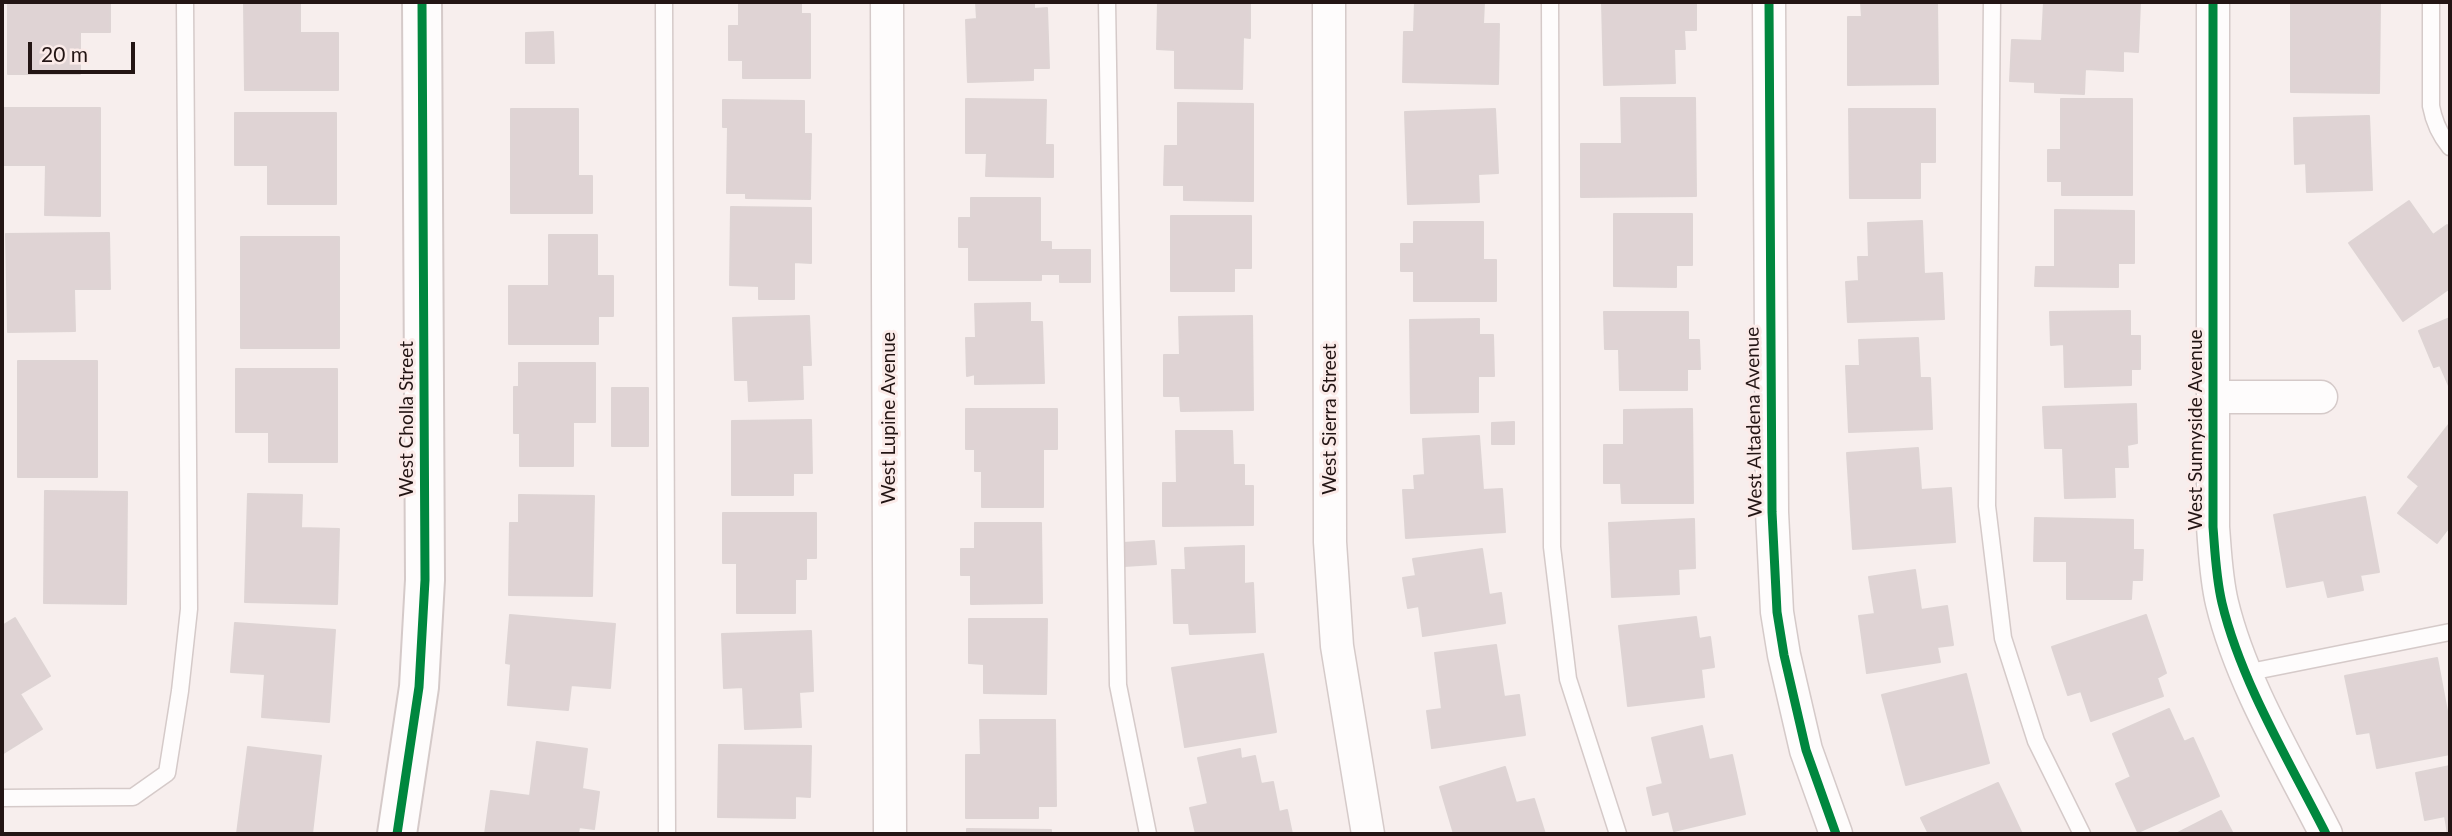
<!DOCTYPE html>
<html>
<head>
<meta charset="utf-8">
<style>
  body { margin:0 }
  #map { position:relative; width:2452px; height:836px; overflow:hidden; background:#f7eeed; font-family:Lato,sans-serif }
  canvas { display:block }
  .frame { position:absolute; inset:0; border:4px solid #231514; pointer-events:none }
  .scale { position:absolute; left:28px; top:42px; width:107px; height:32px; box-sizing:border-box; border:4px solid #231514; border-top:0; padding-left:9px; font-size:21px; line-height:24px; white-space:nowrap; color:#231514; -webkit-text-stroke:5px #fbebe9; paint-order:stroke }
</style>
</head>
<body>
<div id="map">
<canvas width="2452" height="836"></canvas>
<div class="frame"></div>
<div class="scale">20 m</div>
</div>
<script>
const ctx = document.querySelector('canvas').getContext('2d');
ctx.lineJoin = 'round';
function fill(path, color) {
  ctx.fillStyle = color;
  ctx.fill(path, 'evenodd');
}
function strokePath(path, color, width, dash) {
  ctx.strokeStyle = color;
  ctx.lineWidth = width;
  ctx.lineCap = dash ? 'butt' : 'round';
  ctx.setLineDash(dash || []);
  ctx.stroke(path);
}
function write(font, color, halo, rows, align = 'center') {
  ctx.font = font + ' Lato,sans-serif';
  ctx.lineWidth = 6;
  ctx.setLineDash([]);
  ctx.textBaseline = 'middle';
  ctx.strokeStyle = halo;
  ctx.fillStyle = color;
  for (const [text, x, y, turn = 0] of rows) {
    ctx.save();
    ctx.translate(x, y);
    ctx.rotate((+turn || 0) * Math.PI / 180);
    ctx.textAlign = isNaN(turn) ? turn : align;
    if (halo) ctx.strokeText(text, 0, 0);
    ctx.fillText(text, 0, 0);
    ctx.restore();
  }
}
const building = new Path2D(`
  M8,2H110V32H80V74H8Z
  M244,2H300V33H338V90H245Z
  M739,2H801V14H810V78H743V60H729V26H739Z
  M976,2H1034V9L1047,8L1049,68H1033V80L968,82L966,20L977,19Z
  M1158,2H1250V38L1243,37L1242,89L1175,88V50L1157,49Z
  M1415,2H1484L1483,24H1499L1498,84L1403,82L1404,32H1414Z
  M1602,2H1696V30H1684L1685,49H1674L1675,83L1604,85Z
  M1861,2H1937L1938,84L1848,85V17H1862Z
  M2044,2H2140L2138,52L2123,51V71L2085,69L2084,94L2035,92V82L2010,81L2012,40L2042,41Z
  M2291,2H2380L2379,93L2291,92Z
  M553,32L554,63H526V33Z
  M1621,98H1695L1696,196L1581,197V144H1622Z
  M966,99L1046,100L1045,145H1053V177L986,176L987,153H966Z
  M2061,99H2132V195H2062V181H2048V150H2061Z
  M723,100L804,101V134H811L810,199L746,198V193H727L728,127H723Z
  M1178,103L1253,104V201L1184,200V185H1164L1165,146H1178Z
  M2,108H100V216L45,215L46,165H2Z
  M511,109H578V176H592V213H511Z
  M1495,109L1498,173L1478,174L1479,202L1408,204L1405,112Z
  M1849,109H1935V162H1920V198H1850Z
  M235,113H336V204H268V165H235Z
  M2369,116L2372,190L2307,192L2306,163L2295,164L2294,118Z
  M971,198H1040V242H1051V250H1090V282H1060V274H1041V280H969V247H959V218H971Z
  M2409,201L2433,235L2447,225L2450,230V288L2403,321L2349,243Z
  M731,207L811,208V263L794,262V299H759V286L730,285Z
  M2055,210L2134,211V263H2118V287L2035,286L2036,267H2055Z
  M1614,214H1692V265H1676V287L1614,286Z
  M1171,216H1251V268H1234V291H1171Z
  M1922,221L1924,274L1942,273L1944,319L1848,322L1846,282L1859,281L1858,257H1869L1868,223Z
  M1414,222H1483V260H1496V301H1414V271H1401V244H1414Z
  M109,233L110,289H74L75,331L8,332L6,234Z
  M549,235H597V276H613V316H598V344H509V286H549Z
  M241,237H339V348H241Z
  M1030,303V322H1042L1044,383L975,384V374L967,376L966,338H976L975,304Z
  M2130,311V336H2140V369H2131V385L2065,387L2064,344L2051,345L2050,312Z
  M1604,312H1688V340H1699L1700,369H1687V390H1620L1619,349H1605Z
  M809,316L811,365H802L803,399L749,401L748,380H735L733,318Z
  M1252,316L1253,410L1181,411L1180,396H1164V355H1180L1179,317Z
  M2450,318V388L2440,365L2434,367L2419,331Z
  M1479,319V335H1493L1494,376H1478V412L1411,413L1410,320Z
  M1918,338L1920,378H1930L1932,429L1849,432L1846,366H1860L1859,340Z
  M18,361H97V477H18Z
  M519,363H595V422H573V466H520V433H514V387H519Z
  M236,369H337V462H269V432H236Z
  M612,388H648V446H612Z
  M2136,404L2137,443L2127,445L2128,467H2114L2115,497L2065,498L2063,448H2045L2043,407Z
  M966,409H1057V449H1043V507H982V471H975V449H966Z
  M1692,409L1693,503H1622L1621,483H1604V445H1624V410Z
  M811,420L812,473H793V495H732V421Z
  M1514,422V444H1492V423Z
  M2450,423V526L2437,543L2398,513L2419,486L2408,477Z
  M1176,431H1232L1233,465H1244V486H1253V525L1163,526V483H1177Z
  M1479,436L1483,490L1502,489L1505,532L1406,538L1403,490H1415L1414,476L1425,475L1423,439Z
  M1918,448L1921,490L1951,488L1955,542L1853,549L1847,453Z
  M45,491L127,492L126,604L44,603Z
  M248,494L302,495L301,528L339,529L337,604L245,602Z
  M519,495L594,496L592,596L509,595L510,523H519Z
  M2365,497L2379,572L2360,575L2363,590L2328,597L2324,580L2287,587L2274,515Z
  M723,513H816V558H806V579H795V613H737V563H723Z
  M2035,518L2133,520V550H2143L2142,580H2132L2131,599H2067V561H2034Z
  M1694,519L1695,568L1678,569L1679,594L1612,597L1609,523Z
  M975,523H1041L1042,603L971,604V575H961V549H975Z
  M1154,541L1156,564L1124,566L1123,543Z
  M1244,546V584L1253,583L1255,632L1190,634L1189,623H1174L1172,570H1186L1185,548Z
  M1482,549L1489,595L1501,593L1505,623L1423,636L1419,606L1408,608L1403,578L1416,576L1413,559Z
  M1915,570L1921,610L1947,606L1953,645L1937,647L1940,662L1867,673L1859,616L1875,614L1869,577Z
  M510,615L615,624L610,688L571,685L568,710L508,705L511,664L506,663Z
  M2146,615L2166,673L2157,678L2163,696L2091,721L2081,691L2068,695L2052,647Z
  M1696,617L1699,639L1710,637L1714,667L1701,669L1704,697L1628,706L1619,626Z
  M15,618L50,676L20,694L42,729L2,754V626Z
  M969,619H1047L1046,694L984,693V664L969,663Z
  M235,623L335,630L329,722L262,717L265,674L231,672Z
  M811,631L813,691L799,692L801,727L745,729L743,687L724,688L722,634Z
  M1496,645L1504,697L1519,695L1525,735L1432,748L1427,711L1442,709L1435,653Z
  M1263,654L1276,732L1185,747L1172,668Z
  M2437,658L2450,727V754L2377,768L2370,732L2357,734L2345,676Z
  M1966,674L1989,763L1906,785L1882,695Z
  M2169,709L2184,742L2193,738L2219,796L2138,832L2116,784L2131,777L2113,734Z
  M980,720H1055L1056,806H1038V818H966V755H981Z
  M1702,726L1709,760L1732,755L1745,814L1674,831L1669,811L1653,815L1647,788L1663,784L1652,738Z
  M537,742L587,749L582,789L599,792L594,829L579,827L578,834H485L491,791L530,796Z
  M719,745L811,746L810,797L795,796V818L718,817Z
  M248,747L321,756L312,834H237Z
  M1240,749L1241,759L1255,756L1261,784L1273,782L1279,812L1287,810L1292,834H1196L1190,808L1208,804L1198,758Z
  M2450,766V834H2448L2445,816L2425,820L2416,773Z
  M1505,767L1516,803L1534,799L1545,834H1454L1440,787Z
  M1998,783L2022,834H1929L1921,818Z
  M2221,811L2233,834H2176Z
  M967,829L1051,830V834H967Z`);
fill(building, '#dfd3d4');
strokePath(building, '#ded4d4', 2);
const lane = new Path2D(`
  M664,2L667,834
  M1107,2L1118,685L1148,834
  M1550,2L1552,547L1568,679L1618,834
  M1992,2L1987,506L2003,638L2036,741L2082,834
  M2431,2V106C2434,122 2439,134 2450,147
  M2245,673L2450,632
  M2,798L133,797L167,773L180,691L189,609L185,2`);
const street = new Path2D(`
  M887,2L890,834
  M1329,2L1330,542L1337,646L1368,834
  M1769,2L1772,512L1777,612L1784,655L1806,750L1836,834
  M2213,2V527C2215,552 2216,578 2222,603C2241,682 2289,761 2326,834
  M2213,397H2321`);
const secondary = new Path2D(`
  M397,834L419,687L425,580L422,2`);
strokePath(lane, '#d5cac9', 19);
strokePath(street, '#d5cac9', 35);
strokePath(secondary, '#d5cac9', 42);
strokePath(lane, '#fefcfc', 16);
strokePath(street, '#fefcfc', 32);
strokePath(secondary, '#fefcfc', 38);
strokePath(new Path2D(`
  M1769,2L1772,512L1777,612L1784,655L1806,750L1836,834
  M2213,2V527C2215,552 2216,578 2222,603C2241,682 2289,761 2326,834
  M397,834L419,687L425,580L422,2`), '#00873e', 9);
write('19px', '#231514', '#fbebe9', [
  ["West Lupine Avenue",889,418,-90],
  ["West Cholla Street",407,419,-90],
  ["West Sierra Street",1330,419,-90],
  ["West Altadena Avenue",1754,422,-91],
  ["West Sunnyside Avenue",2196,430,-90]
]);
</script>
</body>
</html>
